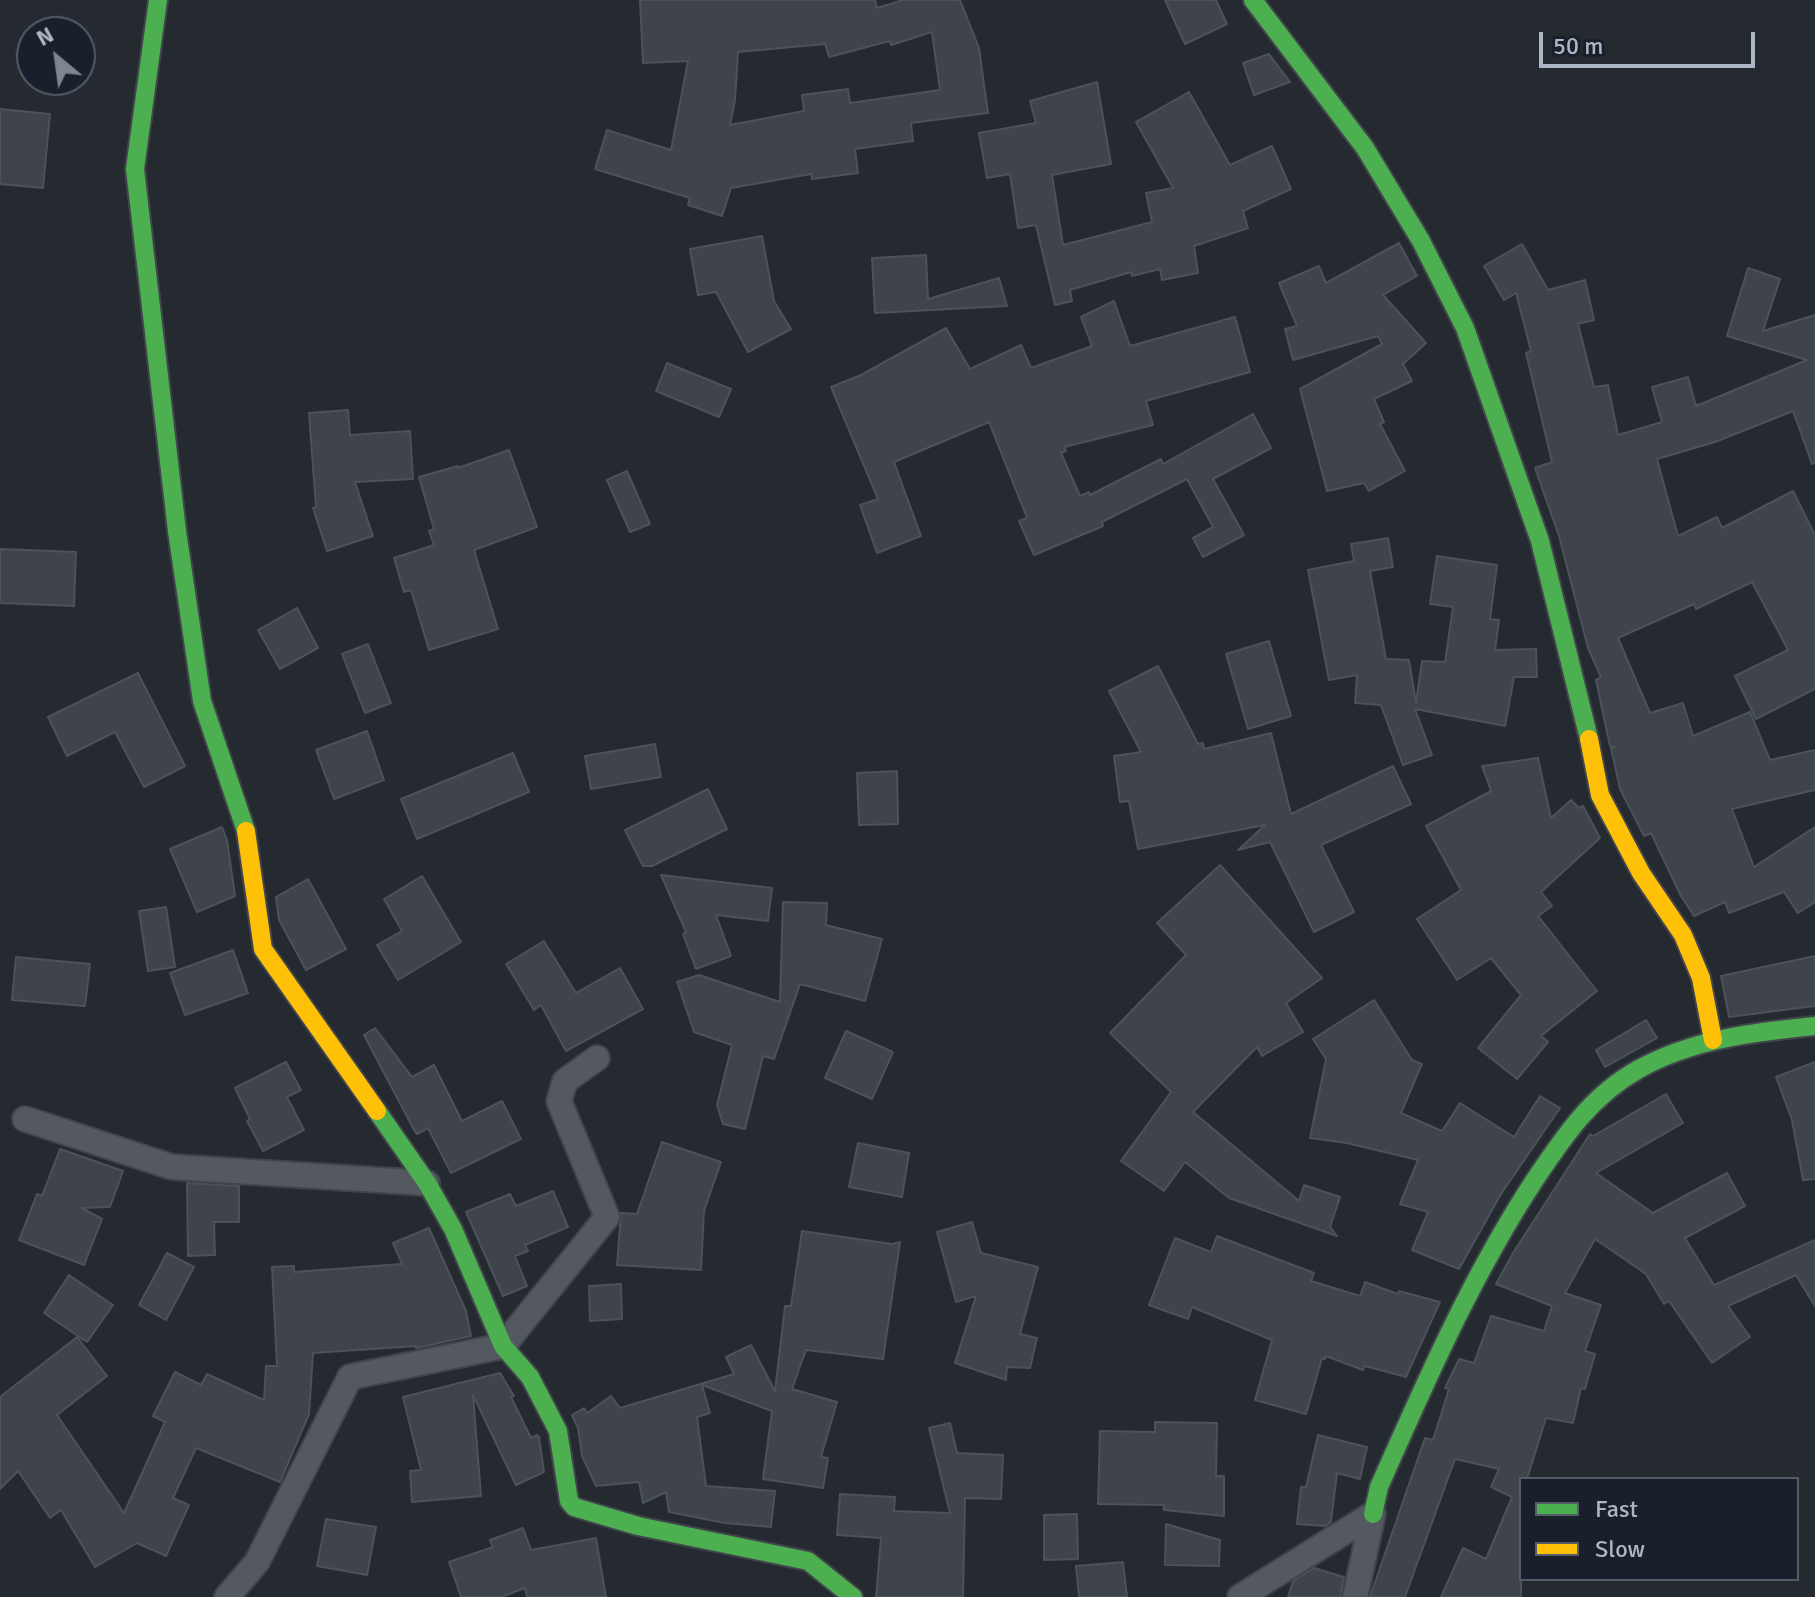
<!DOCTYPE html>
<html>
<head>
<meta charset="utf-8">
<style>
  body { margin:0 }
  #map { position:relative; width:1815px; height:1597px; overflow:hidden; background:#252a31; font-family:Signika,sans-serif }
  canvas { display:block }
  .legend { position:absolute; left:1519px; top:1477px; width:280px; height:104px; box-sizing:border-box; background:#19202b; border:2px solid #545c68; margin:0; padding:10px 14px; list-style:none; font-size:24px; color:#adb6c4 }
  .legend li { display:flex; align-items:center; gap:16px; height:40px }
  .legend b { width:40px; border:2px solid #545c68 }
  .north { position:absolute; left:16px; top:16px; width:80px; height:80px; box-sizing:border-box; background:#19202b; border:2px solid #545c68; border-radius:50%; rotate:331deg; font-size:22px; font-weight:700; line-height:32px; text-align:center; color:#adb6c4 }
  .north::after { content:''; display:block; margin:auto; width:28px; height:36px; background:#7d8591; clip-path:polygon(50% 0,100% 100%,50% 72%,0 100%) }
  .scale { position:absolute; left:1539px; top:32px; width:216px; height:36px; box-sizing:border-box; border:4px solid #adb6c4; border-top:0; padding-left:10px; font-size:24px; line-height:28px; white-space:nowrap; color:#adb6c4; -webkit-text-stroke:6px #19202b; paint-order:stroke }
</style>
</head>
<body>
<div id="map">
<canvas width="1815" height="1597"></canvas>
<ul class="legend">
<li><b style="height:10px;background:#4caf50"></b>Fast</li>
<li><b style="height:10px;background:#ffc107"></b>Slow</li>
</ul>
<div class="north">N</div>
<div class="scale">50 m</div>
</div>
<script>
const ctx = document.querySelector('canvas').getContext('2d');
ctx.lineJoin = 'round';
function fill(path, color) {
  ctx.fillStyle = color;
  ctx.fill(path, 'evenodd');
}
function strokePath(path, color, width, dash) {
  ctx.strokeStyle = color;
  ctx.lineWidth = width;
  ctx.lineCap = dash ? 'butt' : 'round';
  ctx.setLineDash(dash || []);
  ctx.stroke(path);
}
const building = new Path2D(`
  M640,0H875L877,8L903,0H960L979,48L988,113L911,123L913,141L855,149L858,173L812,179L811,174L731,188L722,216L688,205L690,198L595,169L607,130L671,150L688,61L643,63ZM932,32L940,90L850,103L848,89L802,95L804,111L730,125L735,100L738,52L825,44L829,57L890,41L891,45Z
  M1165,0H1216L1227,24L1185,44Z
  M1269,54L1290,82L1254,95L1243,63Z
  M1097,82L1111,164L1052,175L1063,245L1152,222L1146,193L1173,188L1136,122L1189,92L1230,165L1272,146L1291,189L1243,211L1248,228L1194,246L1198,273L1162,280L1160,269L1132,276L1131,272L1070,290L1072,301L1055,305L1036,225L1018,228L1010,174L987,178L979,133L1036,123L1030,101Z
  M0,109L50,114L43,188L0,184Z
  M762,236L774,301L791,329L748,352L716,292L698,295L690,249Z
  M1399,243L1417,276L1383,295L1426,343L1403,364L1412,381L1374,399L1384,422L1380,424L1405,471L1369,491L1364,483L1327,491L1300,389L1382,344L1378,336L1293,360L1285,329L1297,326L1279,283L1319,266L1326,283Z
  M1522,244L1548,290L1585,280L1594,320L1578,324L1594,387L1608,385L1618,435L1662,422L1652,387L1688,377L1696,406L1807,360L1727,336L1748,268L1780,279L1763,331L1815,315V463L1812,464L1793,411L1715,442L1657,459L1678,536L1717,517L1722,528L1793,491L1815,535V689L1756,719L1735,676L1788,650L1752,582L1696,609L1694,604L1618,638L1650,713L1683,703L1693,736L1750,712L1770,760L1815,750V790L1732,809L1754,867L1815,827V902L1798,913L1784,892L1729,913L1725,902L1694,916L1681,896L1651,833L1644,836L1620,789L1611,748L1616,747L1610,746L1596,680L1601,677L1588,648L1559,536L1535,468L1552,462L1526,353L1531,351L1516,293L1504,300L1484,266Z
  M926,255L928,299L999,278L1007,306L875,313L872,258Z
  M1114,301L1130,346L1235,317L1250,372L1146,401L1153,425L1064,447L1066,451L1061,453L1080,496L1089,492L1090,495L1161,459L1163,464L1253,414L1271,448L1213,479L1244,535L1203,557L1193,538L1213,527L1187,479L1102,522L1103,526L1034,555L1019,521L1027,518L989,422L894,462L921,536L877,553L860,505L878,499L831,387L861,375L946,328L970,369L1021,345L1031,368L1092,346L1081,317Z
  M667,363L731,389L719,417L656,391Z
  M348,410L350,435L410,431L413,479L355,482L373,536L327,551L313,508L316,507L309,413Z
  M509,450L537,527L474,550L498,629L429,650L411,590L404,592L394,558L434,545L429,531L434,529L419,477L458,466V468Z
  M627,471L650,524L630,532L607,480Z
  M1388,538L1393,567L1370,571L1386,659L1409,660L1416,703L1422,661L1445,662L1453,607L1430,604L1437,556L1497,565L1490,619L1499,620L1495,650L1536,649L1537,677H1514L1505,726L1415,709L1432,755L1403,765L1381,705L1355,703L1357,675L1329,680L1308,570L1354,561L1351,544Z
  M0,549L76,552L74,606L0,603Z
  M297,608L318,648L280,669L258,630Z
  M1269,641L1291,716L1248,729L1226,654Z
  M368,644L391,703L365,713L342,654Z
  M1158,666L1198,744L1203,743L1204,749L1271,733L1291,814L1393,766L1411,804L1321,845L1354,912L1314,932L1270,842L1238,850L1265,825L1138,849L1129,801L1120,802L1114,756L1141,752L1109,691Z
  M138,673L185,766L144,787L115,732L67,756L48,717Z
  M367,731L384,780L334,799L316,750Z
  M655,744L661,777L591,789L585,756Z
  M513,753L529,792L417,839L401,799Z
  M1538,758L1551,818L1571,800L1579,808L1583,806L1600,838L1541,892L1552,906L1538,916L1597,991L1541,1036L1548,1042L1517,1079L1478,1048L1521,995L1491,958L1457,980L1417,919L1461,890L1426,826L1491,791L1482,766Z
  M897,771L898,824L859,825L857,773Z
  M708,789L727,829L652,866H643L625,830Z
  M222,827L227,840L235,896L197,912L170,849Z
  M1220,865L1322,978L1286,1003L1303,1032L1262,1056L1257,1047L1193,1112L1299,1201L1304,1185L1340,1197L1330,1227L1337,1236L1229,1198L1185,1162L1164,1191L1121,1161L1171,1092L1110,1033L1186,955L1157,923Z
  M661,875L772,888L768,921L716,915L731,956L696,969L683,934L686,932Z
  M422,876L461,942L398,980L377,945L402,931L384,899Z
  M308,879L346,949L306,970L279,920L276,897Z
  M783,902L827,903L826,925L882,939L865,1001L800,984L774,1059L763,1056L745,1129L723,1124L717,1105L732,1045L694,1032L677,982L699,975L780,1002Z
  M166,907L175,967L148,971L139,911Z
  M544,941L576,993L620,968L643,1009L566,1051L541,1005L534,1010L506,964Z
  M233,950L248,993L185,1015L170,973Z
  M1815,956V1006L1729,1017L1721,976Z
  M16,957L90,964L85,1006L12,1000Z
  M1374,1000L1412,1060L1422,1064L1401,1113L1442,1131L1460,1103L1514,1137L1540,1096L1560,1108L1501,1194L1459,1269L1412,1250L1428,1212L1400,1204L1418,1160L1347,1143L1310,1138L1326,1059L1313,1039Z
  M1646,1020L1657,1038L1605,1067L1596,1050Z
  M375,1028L412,1077L434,1065L462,1121L502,1101L521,1139L451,1173L428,1128L417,1134L413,1128L364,1035Z
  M846,1031L893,1052L872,1099L825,1078Z
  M286,1062L301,1090L287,1097L304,1130L263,1151L247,1121L250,1119L235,1088Z
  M1815,1062V1179L1803,1180L1792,1120L1776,1077Z
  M1666,1094L1683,1123L1596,1173L1653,1213L1727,1173L1745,1206L1685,1238L1714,1285L1815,1240V1306L1796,1275L1728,1306L1750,1337L1712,1363L1669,1301L1664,1304L1646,1274L1595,1239L1565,1293L1601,1305L1585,1351L1595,1354L1585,1389L1581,1388L1573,1423L1546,1418L1527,1479H1521V1597H1441L1463,1548L1486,1559L1512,1497L1491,1487L1499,1469L1455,1459L1405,1597H1370L1425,1438L1433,1440L1449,1389L1445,1388L1459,1359L1474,1363L1491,1316L1544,1331L1552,1306L1496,1284L1513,1253L1590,1134L1593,1136Z
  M662,1142L721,1162L704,1211L701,1270L617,1265L621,1213L637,1214Z
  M858,1143L909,1153L902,1197L849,1187Z
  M60,1149L123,1171L110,1207L82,1208L102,1219L84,1265L19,1240L37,1194L42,1196Z
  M187,1183L239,1186V1222H214L215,1255L188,1256Z
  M553,1191L568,1227L525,1245L528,1251L515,1256L527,1286L503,1296L466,1212L510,1194L516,1206Z
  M972,1222L981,1253L1038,1267L1020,1334L1037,1338L1030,1368L1007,1367L1006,1380L955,1363L976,1296L956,1302L937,1232Z
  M429,1228L466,1311L471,1336L416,1348V1346L313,1353L309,1414L280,1482L196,1448L173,1498L189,1505L166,1556L137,1543L95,1567L61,1510L50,1518L18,1471L0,1489V1397L77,1337L107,1376L57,1415L124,1513L165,1422L153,1416L175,1372L201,1385L207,1374L264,1400L266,1366H277L272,1267L294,1266V1272L402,1264L393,1243Z
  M802,1231L892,1244L900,1242L883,1359L806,1350L792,1389L837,1402L821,1457L828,1458L823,1488L763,1479L772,1411L702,1385L710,1413L697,1417L706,1486L775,1491L771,1527L725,1523L669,1512L666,1492L643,1503L639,1482L596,1486L582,1456L578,1428L572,1415L584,1408L587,1413L611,1396L620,1408L734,1374L726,1357L751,1345L775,1391L785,1306H791Z
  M1217,1236L1314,1273L1311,1281L1360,1296L1365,1282L1398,1294L1399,1291L1440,1302L1406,1377L1365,1366L1363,1370L1326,1356L1325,1359L1322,1358L1306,1414L1255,1400L1272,1340L1192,1307L1188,1319L1149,1305L1175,1238L1211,1252Z
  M167,1253L194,1267L166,1320L139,1305Z
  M69,1275L113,1305L87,1342L44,1313Z
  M621,1284L622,1319L590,1321L589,1286Z
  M500,1373L514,1396L511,1397L531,1438L537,1435L539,1437L544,1472L516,1485L473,1395L481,1496L412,1502L410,1471L421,1470L403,1397Z
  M1155,1422L1217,1423L1216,1476H1224V1516L1164,1510V1505L1098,1504L1100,1431L1155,1432Z
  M950,1423L957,1453L1003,1455L1001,1499L965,1498L963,1597H876L881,1538L837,1535L840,1494L895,1497L894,1511L950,1513L929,1428Z
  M1318,1435L1367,1447L1360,1479L1337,1473L1331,1522L1325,1526L1297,1524L1301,1487H1306Z
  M1077,1514L1078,1559L1044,1560V1515Z
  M326,1519L376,1527L367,1575L317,1566Z
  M1166,1524L1220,1540L1219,1566L1165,1565Z
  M523,1528L531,1550L596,1538L606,1597H527L525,1588L501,1597H461L449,1562L493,1547L490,1540Z
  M1123,1562L1127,1597H1079L1076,1566Z
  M1314,1568L1344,1577L1340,1597H1288L1293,1581Z`);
fill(building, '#3f444a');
strokePath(building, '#4c525a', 2);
const street = new Path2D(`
  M25,1119L172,1167L427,1183
  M227,1597L257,1562L350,1377L503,1346L607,1217L559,1101L565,1081L597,1058
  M1240,1597L1373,1514
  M1355,1597L1373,1514`);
const fast = new Path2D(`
  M158,0L135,169L177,531L202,701L246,831
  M1253,0L1365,148L1421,241L1465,328L1540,541L1589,739
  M377,1111L427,1183L453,1229L503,1346L530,1377L558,1431L569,1501L574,1507L638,1526L808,1561L853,1597
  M1373,1514L1379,1487C1426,1381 1472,1275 1536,1178C1565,1135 1592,1095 1639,1069C1693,1039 1755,1032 1815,1026`);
const slow = new Path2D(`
  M1589,739L1600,795L1641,873L1683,935L1701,978L1713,1040
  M246,831L263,949L377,1111`);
strokePath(street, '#41454b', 28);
strokePath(fast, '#41454b', 22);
strokePath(slow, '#41454b', 22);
strokePath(street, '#545860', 24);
strokePath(fast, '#4caf50', 18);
strokePath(slow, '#ffc107', 18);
</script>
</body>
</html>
